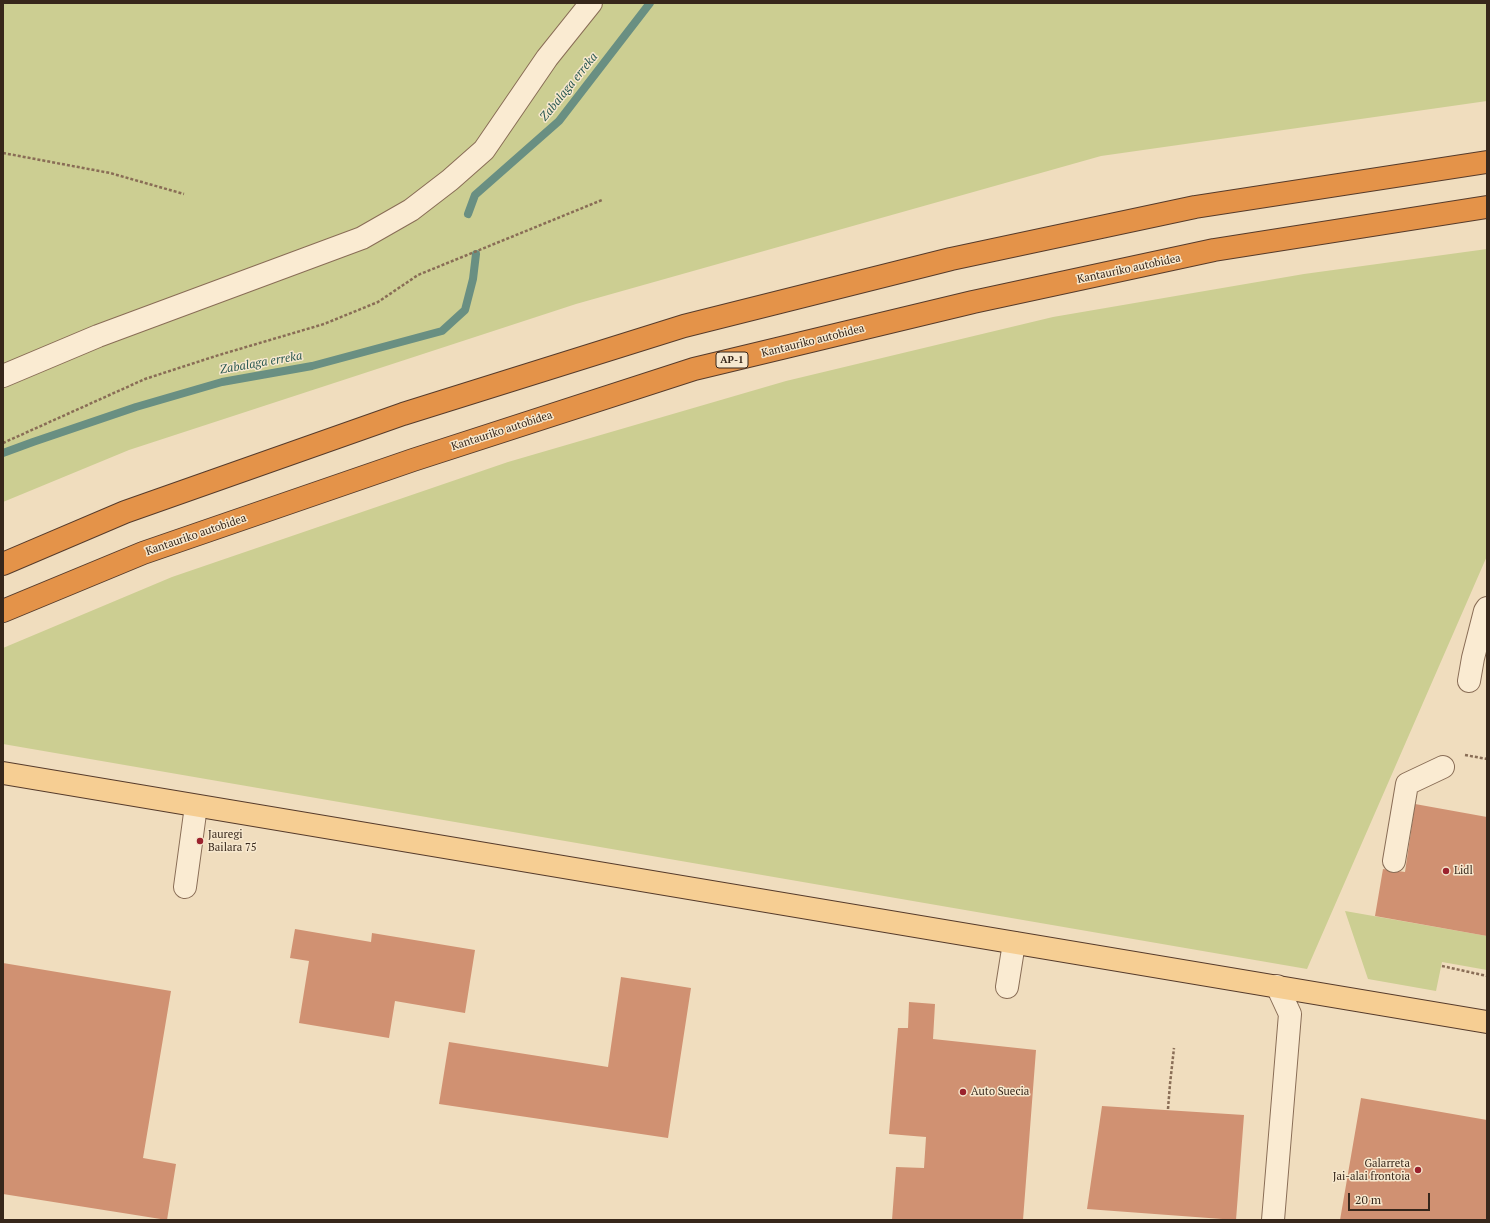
<!DOCTYPE html>
<html>
<head>
<meta charset="utf-8">
<style>
  body { margin:0 }
  #map { position:relative; width:1490px; height:1223px; overflow:hidden; background:#f0ddbe; font-family:"PT Serif",serif }
  canvas { display:block }
  .frame { position:absolute; inset:0; border:4px solid #37271b; pointer-events:none }
  .scale { position:absolute; left:1348px; top:1193px; width:82px; height:18px; box-sizing:border-box; border:2px solid #37271b; border-top:0; padding-left:5px; font-size:12px; line-height:14px; white-space:nowrap; color:#37271b; -webkit-text-stroke:3px #f7e8ce; paint-order:stroke }
</style>
</head>
<body>
<div id="map">
<canvas width="1490" height="1223"></canvas>
<div class="frame"></div>
<div class="scale">20 m</div>
</div>
<script>
const ctx = document.querySelector('canvas').getContext('2d');
ctx.lineJoin = 'round';
function fill(path, color) {
  ctx.fillStyle = color;
  ctx.fill(path, 'evenodd');
}
function strokePath(path, color, width, dash) {
  ctx.strokeStyle = color;
  ctx.lineWidth = width;
  ctx.lineCap = dash ? 'butt' : 'round';
  ctx.setLineDash(dash || []);
  ctx.stroke(path);
}
function write(font, color, halo, rows, align = 'center') {
  ctx.font = font + ' "PT Serif",serif';
  ctx.lineWidth = 3;
  ctx.setLineDash([]);
  ctx.textBaseline = 'middle';
  ctx.strokeStyle = halo;
  ctx.fillStyle = color;
  for (const [text, x, y, turn = 0] of rows) {
    ctx.save();
    ctx.translate(x, y);
    ctx.rotate((+turn || 0) * Math.PI / 180);
    ctx.textAlign = isNaN(turn) ? turn : align;
    if (halo) ctx.strokeText(text, 0, 0);
    ctx.fillText(text, 0, 0);
    ctx.restore();
  }
}
fill(new Path2D(`
  M3,3H1487V101L1101,156L576,304L129,450L3,502Z
  M1487,249V556L1307,969L3,744V648L172,577L508,462L786,381L1053,317L1304,274Z
  M1345,911L1487,936V970L1442,962L1436,991L1368,979Z`), '#ccce92');
strokePath(new Path2D(`
  M468,214L475,195L559,121L650,3
  M3,453L33,442L136,407L222,382L312,366L442,331L465,310L473,279L476,254`), '#698f82', 8);
fill(new Path2D(`
  M1415,804L1487,817V936L1375,916L1383,869L1405,872Z
  M295,929L371,942L372,933L475,950L465,1013L395,1001L389,1038L299,1023L309,961L290,958Z
  M3,963L171,991L143,1158L176,1164L167,1220L3,1194Z
  M621,977L691,988L668,1138L439,1104L449,1042L608,1067Z
  M909,1002L935,1004L933,1039L1036,1050L1023,1220H892L896,1167L924,1168L926,1137L889,1134L898,1028H908Z
  M1361,1098L1487,1120V1220H1340Z
  M1102,1106L1244,1115L1236,1220L1087,1209Z`), '#d09172');
const minor = new Path2D(`
  M3,376L98,336L362,238L411,210L450,180L484,150L547,58L591,3
  M1469,681L1473,658L1485,611L1487,608
  M1394,861L1407,784L1443,767
  M185,887L196,806
  M1007,987L1014,943
  M1273,1220L1290,1014L1277,986`);
const major = new Path2D(`
  M3,773L1487,1022`);
const highway = new Path2D(`
  M3,564L125,512L403,414L684,326L951,259L1195,207L1487,162
  M3,611L143,553L413,460L694,369L973,302L1214,250L1487,207`);
strokePath(minor, '#896d56', 24);
strokePath(major, '#563b2b', 24);
strokePath(highway, '#563b2b', 24);
strokePath(new Path2D(`
  M3,153L110,173L184,194
  M3,443L145,379L219,355L324,324L378,302L418,275L602,200
  M1465,755L1487,759
  M1442,966L1487,976
  M1168,1109L1170,1084L1174,1048`), '#896d56', 2.5, [3, 2]);
strokePath(minor, '#faebd2', 22);
strokePath(major, '#f6ce93', 22);
strokePath(highway, '#e49349', 22);
for (const [x, y, r, color] of [
  [200,841,4,"#9b232e"],
  [1446,871,4,"#9b232e"],
  [963,1092,4,"#9b232e"],
  [1418,1170,4,"#9b232e"]
]) {
  const dot = new Path2D();
  dot.arc(x, y, r, 0, 2 * Math.PI);
  ctx.fillStyle = color;
  ctx.fill(dot);
  strokePath(dot, '#f7e8ce', 1.5);
}
for (const [x, y, w] of [
  [732,360,32]
]) {
  const box = new Path2D();
  box.roundRect(x - w / 2, y - 8, w, 16, 3);
  ctx.fillStyle = '#f7e8ce';
  ctx.fill(box);
  strokePath(box, '#37271b', 1);
}
write('bold 10px', '#37271b', null, [
  ["AP-1",732,360]
]);
write('11px', '#37271b', '#f7e8ce', [
  ["Kantauriko autobidea",1129,269,-12],
  ["Kantauriko autobidea",813,341,-14],
  ["Kantauriko autobidea",502,431,-18],
  ["Kantauriko autobidea",196,535,-19]
]);
write('11px', '#37271b', '#f7e8ce', [
  ["Jauregi",208,835],
  ["Bailara 75",208,848],
  ["Lidl",1454,871],
  ["Auto Suecia",971,1092],
  ["Galarreta",1410,1164,"right"],
  ["Jai-alai frontoia",1410,1177,"right"]
], 'left');
write('italic 12px', '#2a5851', '#f7e8ce', [
  ["Zabalaga erreka",569,87,-51],
  ["Zabalaga erreka",261,363,-10]
]);
</script>
</body>
</html>
